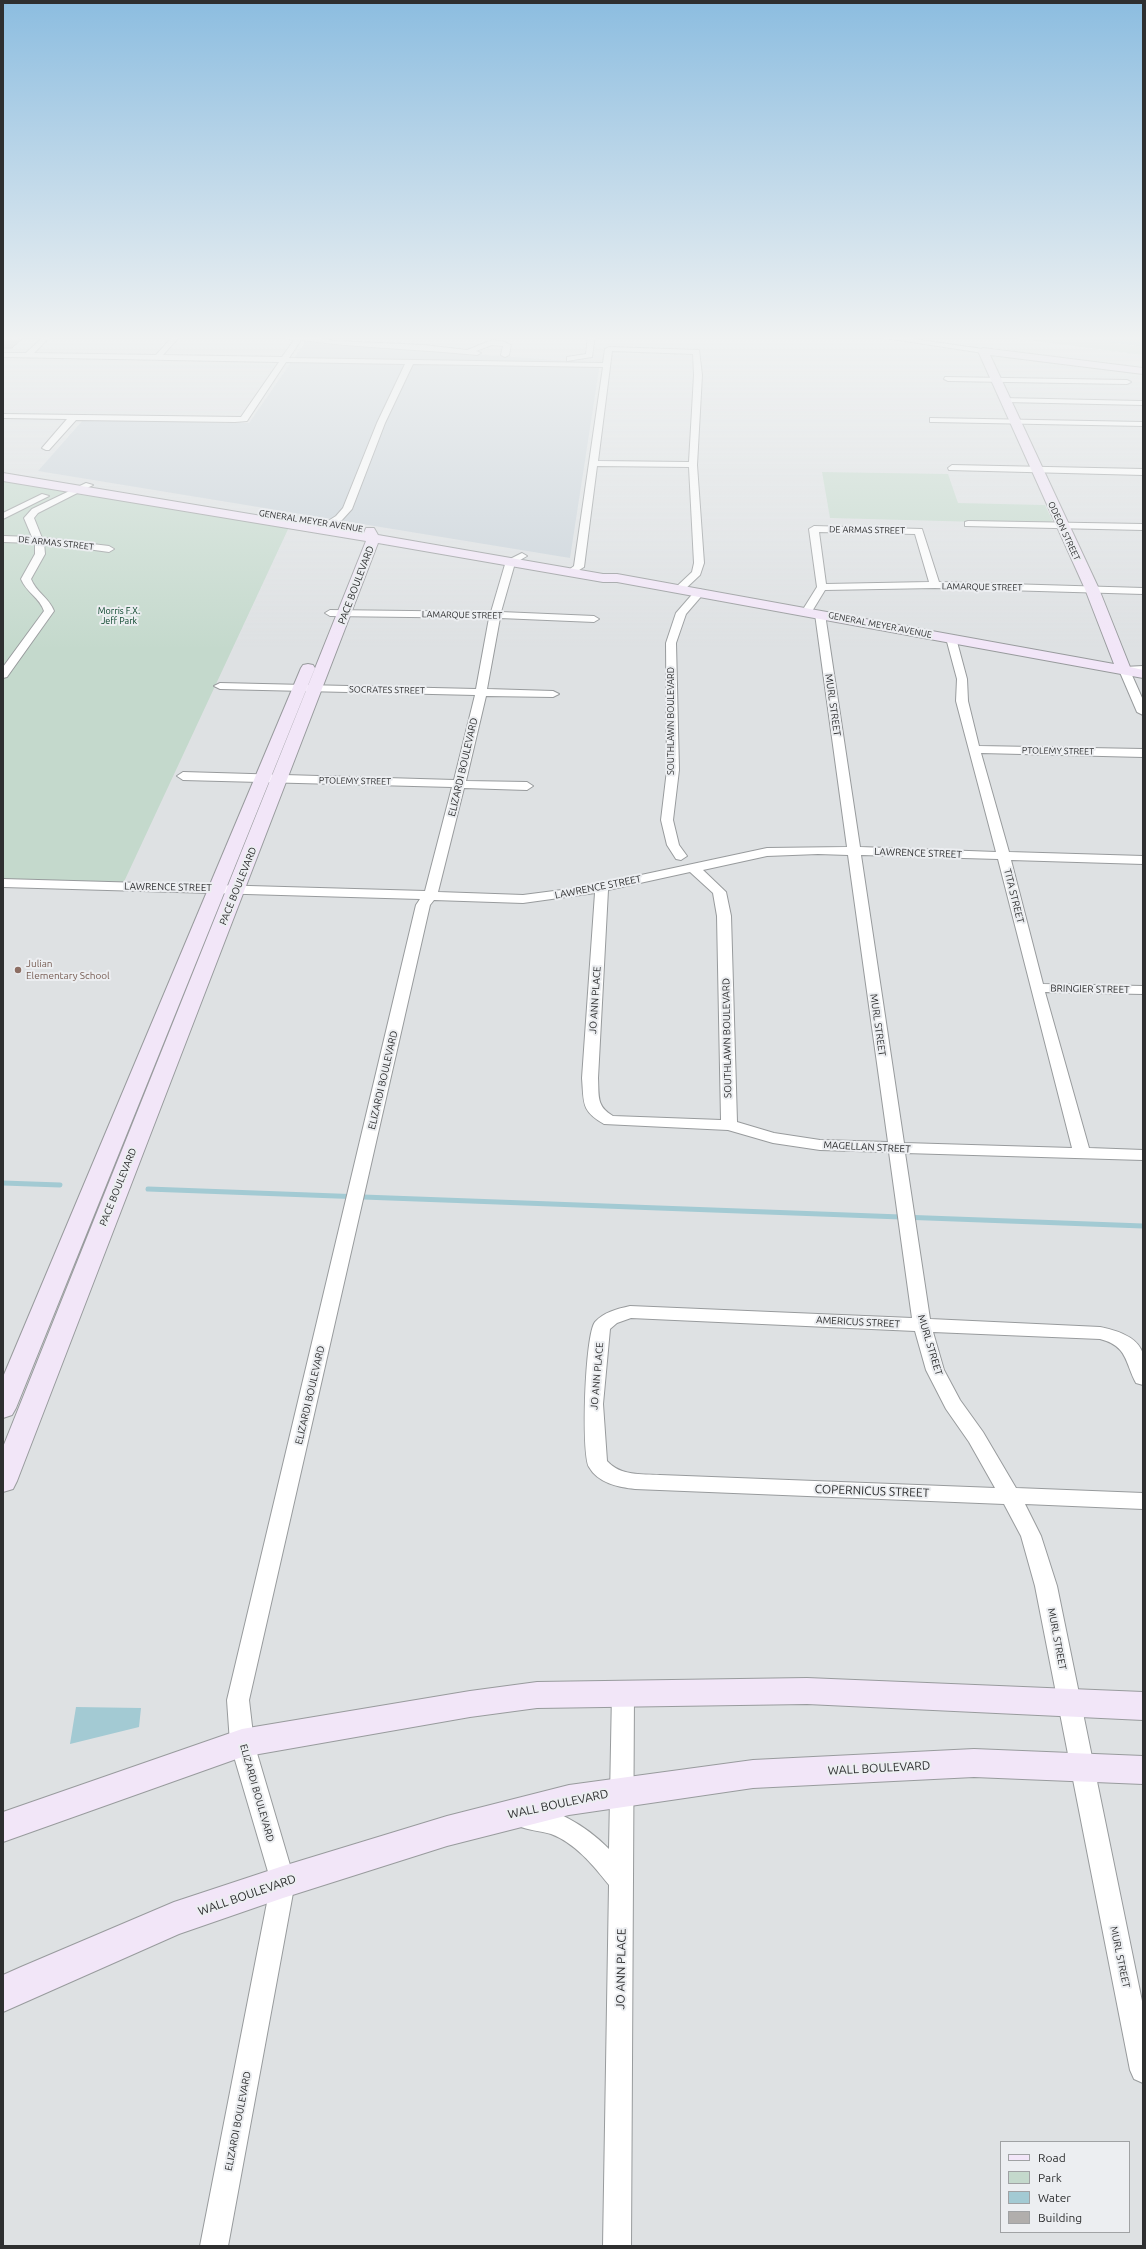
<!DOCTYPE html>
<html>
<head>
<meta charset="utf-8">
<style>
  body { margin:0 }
  #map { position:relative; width:1146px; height:2249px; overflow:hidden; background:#dee1e3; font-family:Ubuntu,sans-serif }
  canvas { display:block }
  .frame { position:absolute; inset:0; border:4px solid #2e2f30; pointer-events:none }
  .legend { position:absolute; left:1000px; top:2141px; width:130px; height:92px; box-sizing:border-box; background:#eceef1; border:1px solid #a0a2a4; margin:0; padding:5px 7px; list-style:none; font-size:12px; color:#2e2f30 }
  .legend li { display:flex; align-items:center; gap:8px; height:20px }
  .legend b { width:20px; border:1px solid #a0a2a4 }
</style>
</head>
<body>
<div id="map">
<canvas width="1146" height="2249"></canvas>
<div class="frame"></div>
<ul class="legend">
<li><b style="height:5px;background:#f2e6f8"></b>Road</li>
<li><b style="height:11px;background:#c4d9cc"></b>Park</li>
<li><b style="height:11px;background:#a3cad3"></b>Water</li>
<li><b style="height:11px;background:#b1aeac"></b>Building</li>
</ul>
</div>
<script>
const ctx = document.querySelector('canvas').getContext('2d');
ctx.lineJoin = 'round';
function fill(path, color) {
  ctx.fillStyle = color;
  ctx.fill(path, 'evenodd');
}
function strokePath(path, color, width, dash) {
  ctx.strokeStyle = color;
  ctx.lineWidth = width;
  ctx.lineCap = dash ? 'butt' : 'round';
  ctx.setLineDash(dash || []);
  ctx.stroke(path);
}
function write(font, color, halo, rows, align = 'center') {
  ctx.font = font + ' Ubuntu,sans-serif';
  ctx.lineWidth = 4;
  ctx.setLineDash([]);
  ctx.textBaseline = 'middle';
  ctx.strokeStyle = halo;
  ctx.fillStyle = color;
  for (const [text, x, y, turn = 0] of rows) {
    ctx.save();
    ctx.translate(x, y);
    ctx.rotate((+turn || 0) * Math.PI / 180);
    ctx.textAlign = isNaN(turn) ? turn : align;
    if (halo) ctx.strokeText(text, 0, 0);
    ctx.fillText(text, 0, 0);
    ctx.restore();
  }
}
fill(new Path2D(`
  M305,342L600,363L570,558L38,471L83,420L249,423Z`), '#cad3da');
fill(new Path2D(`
  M988,335H1064L1143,347V355Z
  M822,472L948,474L958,503L1045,505L1054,524L830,518Z
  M3,480L290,525L122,886L3,882Z`), '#c4d9cc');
fill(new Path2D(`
  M1053,335H1143V347L1130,345Z
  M76,1707L141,1708L139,1727L70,1744Z`), '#a3cad3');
strokePath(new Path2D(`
  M3,1183L60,1185
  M148,1189L1143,1226`), '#a3cad3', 5);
const building = new Path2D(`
  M3,335H26L12,348H3Z`);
fill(building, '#b1aeac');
strokePath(building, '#666462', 1);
const street = new Path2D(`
  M45,335H52L34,353L156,355L174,335H181L163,355L282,357L294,340L273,335H293L336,341L424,345L467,350L492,340L502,341L511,345L509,355L505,357L501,355L503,346L492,345L476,351L481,353L477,355C418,349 359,348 301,340L289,358L603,363L605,349L609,347L699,350L702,375L697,465L704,563L700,575L683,591L679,592L674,589L692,572L694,563L689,467L597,466L584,567L571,575L566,572L574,566L603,367L413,364L385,423L352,509L342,520L320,533L315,530L317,528L336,516L343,508L377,423L405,364L286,362L247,421L235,422L76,420L49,450H46L42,448L67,419L3,418V414L241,417L279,362L3,357V353H26ZM612,351L693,354L694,375L689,462L598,461Z
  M588,335H595L592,357L567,361V357L586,354Z
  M866,335H885L983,349L987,351L983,353Z
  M945,377L1127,380L1131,382L1127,384L948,381L944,379Z
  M1002,398L1141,401H1143V405L1005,402H1002Z
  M930,418L1143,422V426L933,422H930Z
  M952,465L1143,469V475L949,470L948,468Z
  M86,483L93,485L38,513L34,518L42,538L109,546L114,549L109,552L44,543L45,554L31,579C36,592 49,598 54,611L7,677L3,678V667L44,611C40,598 26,592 21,579L35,554V543L3,542V536L32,537L24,518L32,509Z
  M42,494L49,496L3,519V513Z
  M968,521L1143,524V530L965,526V522Z
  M814,526L922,529L939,582L1143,588V594L935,588L825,590L811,613L807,614L802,611L817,587L809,529ZM819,532L915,534L929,582L826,584Z
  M522,553L527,556L515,563L501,612L594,616L599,619L594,622L500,618L487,689L553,691L559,694L553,697L486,696L466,781L527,782L533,786L527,790L464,788L438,892L523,895L585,887L767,848L847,847L815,614L820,611L825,614L860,847L996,852L956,701L957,679L946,638L947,636L951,635L956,638L967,679L968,701L979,746L1143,749V757L981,753L1009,852L1143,856V864L1011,860L1043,984L1143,986V994L1045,992L1089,1148L1143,1150V1160L905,1153L930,1319L1100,1327C1115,1330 1138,1336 1143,1354C1145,1363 1143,1376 1143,1385L1136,1383C1125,1363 1128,1346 1100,1339L933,1332L944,1370L960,1400L983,1432L1016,1488L1143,1493V1509L1025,1504L1041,1536L1057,1586L1143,2006V2083L1134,2079L1130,2070L1035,1586L1021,1536L1004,1504L635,1489C618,1487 598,1483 589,1467C581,1453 585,1334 595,1322C604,1312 617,1309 630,1306L912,1318L889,1152L820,1150L773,1143L728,1130L604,1124C581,1111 584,1103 582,1078L595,893L523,903L434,900L430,905L249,1700L254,1743L295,1882L228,2246H200L271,1882L230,1743L227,1700L416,905L420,899L3,887V879L425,891L452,787L183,780L177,776L183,772L454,780L475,695L220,689L214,686L220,683L476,689L489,618L330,616L325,613L330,610L491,612L506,561ZM818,854L848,855L888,1142L820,1140L774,1133L737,1122L731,916L726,892L703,870L767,856ZM861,855L998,859L1072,1148L904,1143ZM690,872L713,893L717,916L721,1120L613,1116C596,1106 599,1096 598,1078L608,890ZM631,1318L915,1331L926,1370L946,1409L969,1442L995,1488L660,1475C642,1474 620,1476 607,1461L603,1404L610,1329L617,1323Z
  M700,589L705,592L686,614L676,643L679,770L673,820L679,845L687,856L681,860L676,859L667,845L661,820L667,770L666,643L676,613L696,590Z
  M1143,666V672L1131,673L1143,700V715L1137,712L1119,670L1124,667Z
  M623,1683L631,1686L634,1693L631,2246H603L609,1885C593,1865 575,1843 551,1834C540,1831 528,1830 518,1826L514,1818L518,1810C547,1799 590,1829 609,1849L612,1693L615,1686Z`);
const secondary = new Path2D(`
  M983,348L1143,368V374L990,355L1099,589L1130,667L1143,670V678L617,582H603L378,543L17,1481L13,1489L3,1492V1447L366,541L3,481V473L364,533L366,528H374L378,535L603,574H617L1114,664L1085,589L978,351Z
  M308,664L313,665L315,668L16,1408L12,1415L3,1418V1377L301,668L303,665Z
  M807,1678L1143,1692V1720L807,1704L537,1708L470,1717L242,1757L3,1842V1812L242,1729L470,1691L537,1682Z
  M974,1749L1143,1756V1784L974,1777L753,1788L569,1815L447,1846L283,1898L179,1934L3,2012V1975L21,1967L174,1902L283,1866L447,1816L569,1785L753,1760Z`);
strokePath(street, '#989b9d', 2);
strokePath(secondary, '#989b9d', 2);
fill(street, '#fff');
fill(secondary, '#f2e6f8');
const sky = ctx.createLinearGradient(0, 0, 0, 650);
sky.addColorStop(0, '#8cbde0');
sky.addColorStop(0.52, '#f0f2f2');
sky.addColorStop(1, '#f0f2f200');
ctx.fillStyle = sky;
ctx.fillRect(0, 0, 1146, 650);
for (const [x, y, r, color] of [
  [18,970,4,"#8d6e63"]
]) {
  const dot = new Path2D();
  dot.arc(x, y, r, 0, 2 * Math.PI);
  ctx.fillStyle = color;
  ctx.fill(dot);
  strokePath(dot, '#eceef1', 1.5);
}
write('9px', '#2e2f30', '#eceef1', [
  ["GENERAL MEYER AVENUE",311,521,9],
  ["DE ARMAS STREET",867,530,1],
  ["ODEON STREET",1064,531,65],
  ["DE ARMAS STREET",56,543,6],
  ["LAMARQUE STREET",982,587,1],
  ["LAMARQUE STREET",462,615,1],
  ["GENERAL MEYER AVENUE",880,625,11],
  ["SOCRATES STREET",387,690,1],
  ["SOUTHLAWN BOULEVARD",671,721,-90],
  ["PTOLEMY STREET",1058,751,1],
  ["PTOLEMY STREET",355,781,1]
]);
write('9px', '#054026', '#eceef1', [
  ["Morris F.X.",119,611],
  ["Jeff Park",119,621]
]);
write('10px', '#2e2f30', '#eceef1', [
  ["PACE BOULEVARD",356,585,-69],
  ["MURL STREET",833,705,82],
  ["ELIZARDI BOULEVARD",463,767,-77],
  ["LAWRENCE STREET",918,853,2],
  ["PACE BOULEVARD",238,886,-68],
  ["LAWRENCE STREET",168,887,1],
  ["LAWRENCE STREET",598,887,-11],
  ["TITA STREET",1014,896,76],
  ["BRINGIER STREET",1090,989,1],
  ["JO ANN PLACE",595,1000,-86],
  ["MURL STREET",878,1025,82],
  ["SOUTHLAWN BOULEVARD",727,1038,-91],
  ["ELIZARDI BOULEVARD",383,1080,-77],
  ["MAGELLAN STREET",867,1147,3],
  ["PACE BOULEVARD",118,1187,-68],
  ["AMERICUS STREET",858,1322,3],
  ["MURL STREET",930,1345,73],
  ["JO ANN PLACE",597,1376,-85],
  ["ELIZARDI BOULEVARD",310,1395,-77],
  ["MURL STREET",1057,1639,79],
  ["ELIZARDI BOULEVARD",257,1793,74],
  ["MURL STREET",1120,1957,78],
  ["ELIZARDI BOULEVARD",238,2121,-79]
]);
write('10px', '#785e54', '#eceef1', [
  ["Julian",26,964],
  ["Elementary School",26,976]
], 'left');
write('12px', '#2e2f30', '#eceef1', [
  ["COPERNICUS STREET",872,1491,2],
  ["WALL BOULEVARD",879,1768,-3],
  ["WALL BOULEVARD",558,1804,-12],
  ["WALL BOULEVARD",247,1895,-19],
  ["JO ANN PLACE",621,1969,-89]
]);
</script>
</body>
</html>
